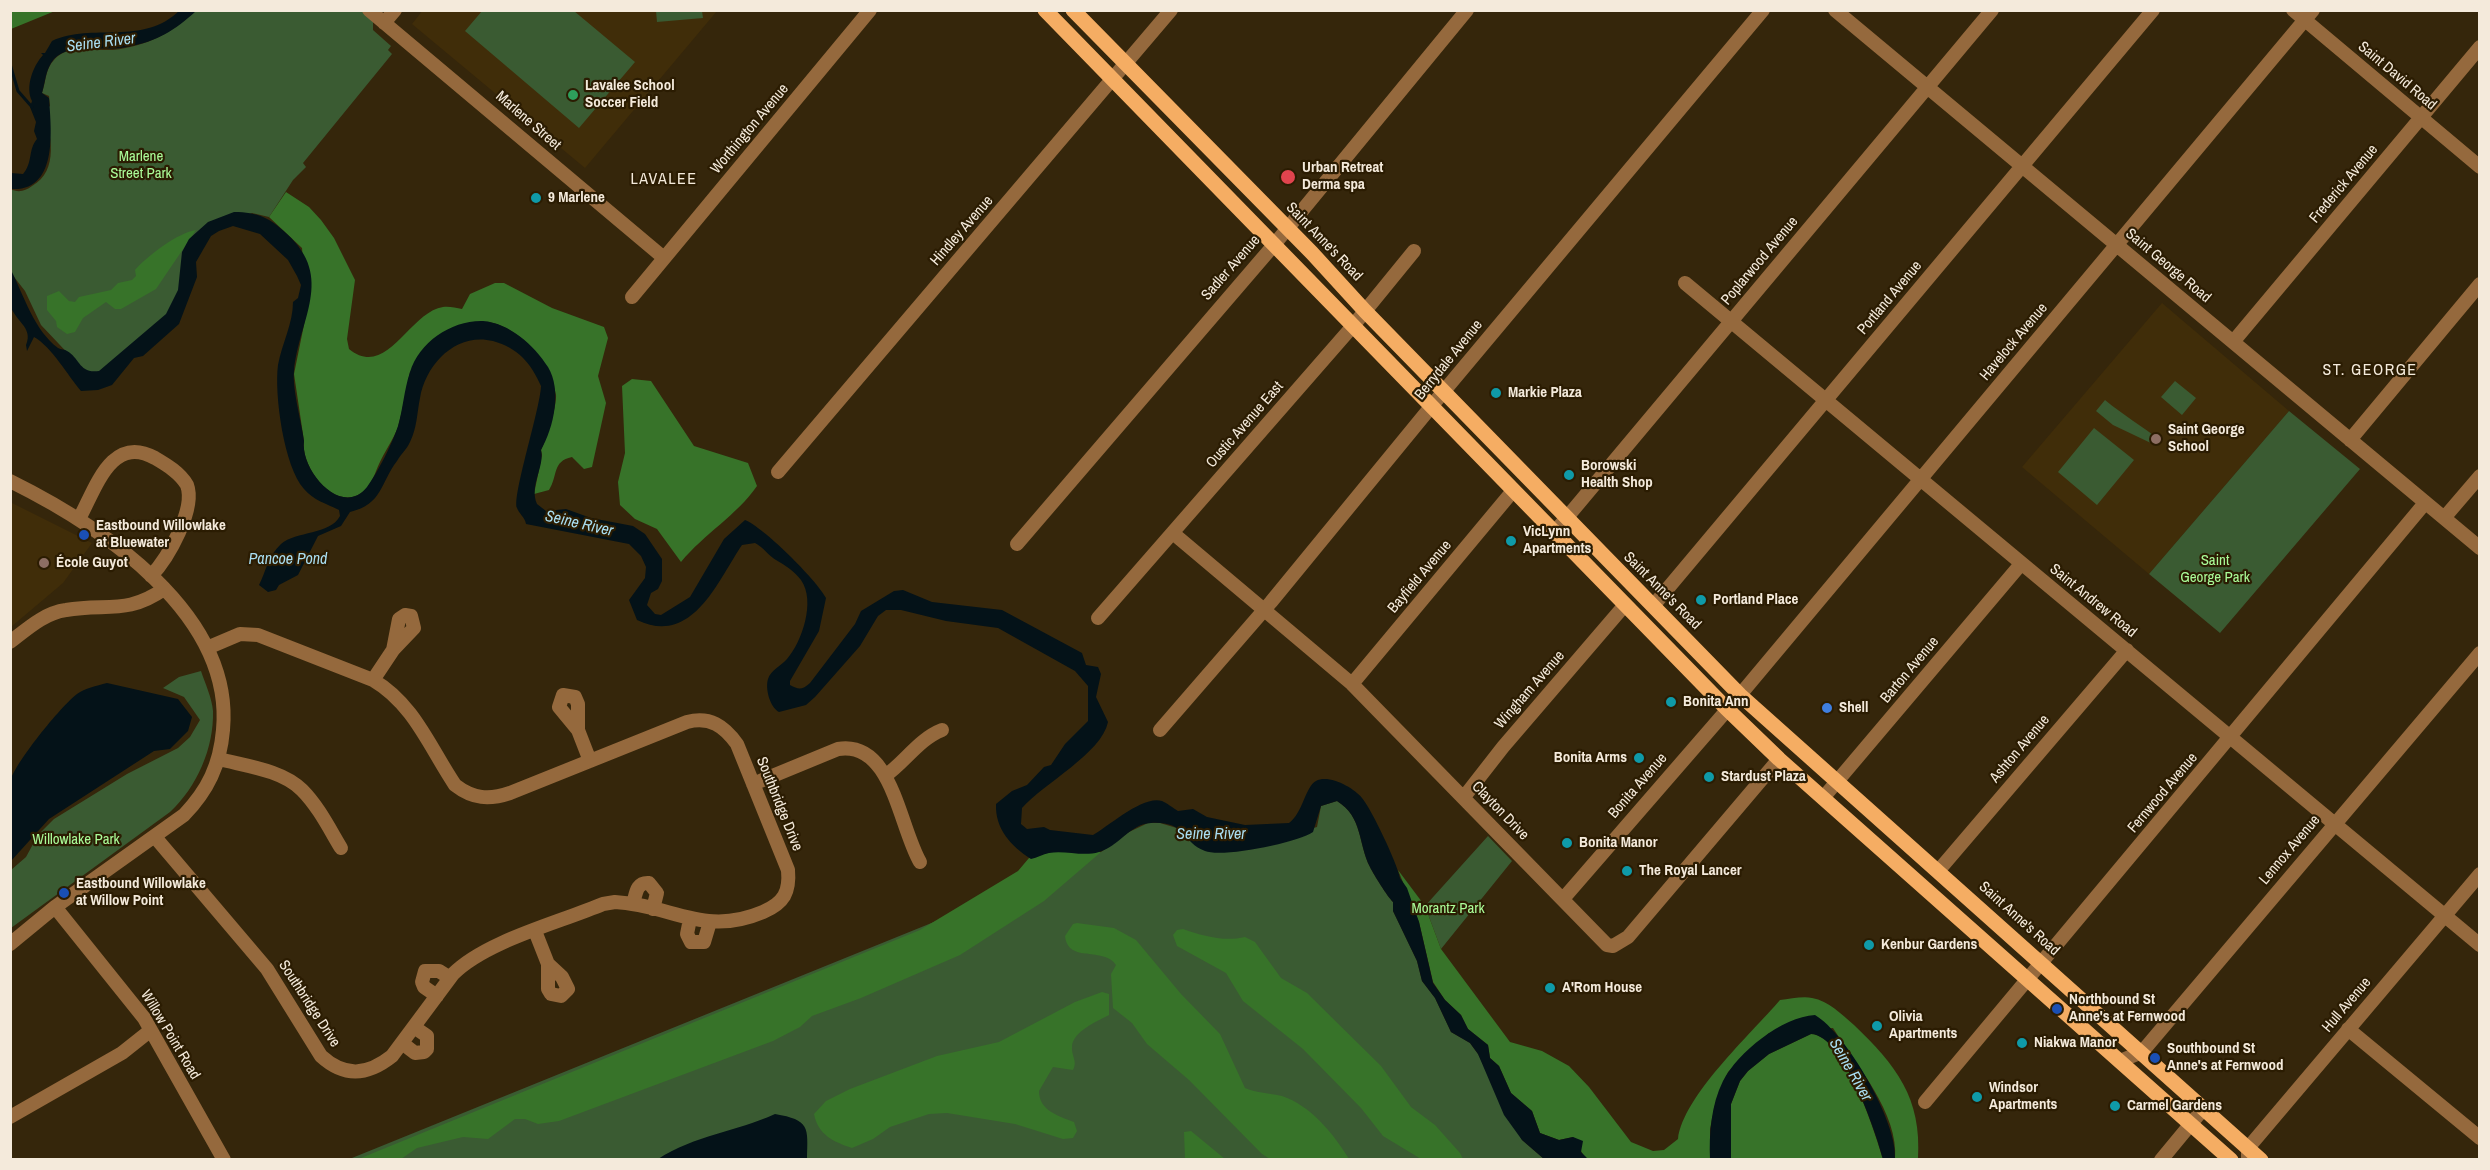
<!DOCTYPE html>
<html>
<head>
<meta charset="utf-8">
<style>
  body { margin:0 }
  #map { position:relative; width:2490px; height:1170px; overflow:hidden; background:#35260b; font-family:"Archivo Narrow",sans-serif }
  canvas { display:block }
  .frame { position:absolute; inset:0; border:12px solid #f4eadb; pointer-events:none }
</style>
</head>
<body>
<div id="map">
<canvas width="2490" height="1170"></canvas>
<div class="frame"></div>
</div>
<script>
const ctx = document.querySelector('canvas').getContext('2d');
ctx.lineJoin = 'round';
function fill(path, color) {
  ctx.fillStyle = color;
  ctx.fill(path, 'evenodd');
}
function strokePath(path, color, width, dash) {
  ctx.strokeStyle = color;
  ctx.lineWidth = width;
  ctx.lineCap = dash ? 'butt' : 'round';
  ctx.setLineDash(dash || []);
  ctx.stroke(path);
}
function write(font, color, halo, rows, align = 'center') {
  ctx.font = font + ' "Archivo Narrow",sans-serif';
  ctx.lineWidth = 4.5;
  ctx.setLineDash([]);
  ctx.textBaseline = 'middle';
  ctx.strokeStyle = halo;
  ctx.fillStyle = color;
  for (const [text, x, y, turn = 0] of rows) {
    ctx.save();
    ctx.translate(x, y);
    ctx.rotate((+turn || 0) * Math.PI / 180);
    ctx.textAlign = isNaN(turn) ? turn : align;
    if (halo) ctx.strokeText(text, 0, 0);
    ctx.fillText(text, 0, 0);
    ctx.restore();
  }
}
fill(new Path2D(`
  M423,10L717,11L585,168L412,24Z
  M2162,303L2289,411L2149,574L2022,467Z
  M10,502L92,543L63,583L11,627Z`), '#402d09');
fill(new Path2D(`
  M196,10L362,11L373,20V30L391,46L388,50L392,54L303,163L306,167L293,180L269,217L252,213L199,233L176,308L93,380L41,325L25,291L11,273L10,189C19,193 25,191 32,186C60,170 50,135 45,109L50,106L49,96L42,93C47,78 45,67 58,56C71,45 97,51 113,50C148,46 171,33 196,10Z
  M482,11H574L635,62L579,128L465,31Z
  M656,11H702L703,18L657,22Z
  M2175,381L2196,398L2182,415L2161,397Z
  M2105,400C2123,415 2142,426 2160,440L2155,445L2113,425L2096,411Z
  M2289,411L2360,469L2220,633L2149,574Z
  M2094,428L2134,460L2097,505L2058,472Z
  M201,671C205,683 212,698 213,711C214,748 197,787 170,812L11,928V870L26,857L38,835L54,819L127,774L178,748L190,737L200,720L184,697L163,688L179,677Z
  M1337,801C1363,817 1358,844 1370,867C1374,875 1387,896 1393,902V911L1417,961L1422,981L1435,998L1451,1032L1470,1043L1478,1054L1522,1140L1544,1159L347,1160L1003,894L1101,852L1129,832L1148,823H1160L1180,829L1194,844L1225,852L1317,827L1321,806Z
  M1488,836L1512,861L1441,949L1425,906Z`), '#3a5b32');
fill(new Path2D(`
  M11,10H55V11L11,29Z
  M286,192L309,207L321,220L334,238L355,280L347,339L349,349C387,380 409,312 443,307C449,306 456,308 462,309L470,294L495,283H504L552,308L604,327L608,338L598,376L606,403L592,467L584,469L572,457C552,461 558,476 549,490L534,494L542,455L541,450C546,440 557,406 556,395C550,362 522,329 489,322L410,372C406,390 403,409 398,427C393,440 385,451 379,464C375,473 373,481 366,489C339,517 300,469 304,441L294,374L307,310L302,248L269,217Z
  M196,230L156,289L121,309H115L106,302L83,318L75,332L67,334L57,327L56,321L47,310V296L59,291L69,301L75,302L79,297L111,290L118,283L132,280L136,276L135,270C147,256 179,232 196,230Z
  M632,379L651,381L694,446L748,463L757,486C737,515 704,534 681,562L657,529L635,519L620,505L618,482L625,453L622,386Z
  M1050,852H1101L1044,901L960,955L861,998L812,1016L800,1027L773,1041L559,1121L538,1124L525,1119H515L488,1139L463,1137L417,1148L401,1159L356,1160L920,930L1018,871L1029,858Z
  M1398,870L1425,906L1441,949L1510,1042L1542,1051L1569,1066L1589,1087L1631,1142L1653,1151L1664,1150L1678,1139C1683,1096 1751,1034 1780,1000C1790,999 1803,996 1812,998C1829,1001 1841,1014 1854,1025C1896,1065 1922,1098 1918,1159H1895C1899,1114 1856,1064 1833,1028L1769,1033L1728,1072L1715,1105L1710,1129V1159L1585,1158L1573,1137L1559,1140L1540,1133L1532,1111L1511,1093L1499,1066L1490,1058L1488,1045L1468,1029L1461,1015L1445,1000L1433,982L1419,922Z
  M1077,923L1114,928L1136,940L1181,994L1220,1034L1245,1088C1257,1093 1269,1093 1282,1096C1310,1105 1334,1134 1349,1159H1270L1262,1154L1189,1080L1147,1044L1132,1023L1113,1008L1111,974L1116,965C1104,946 1068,964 1065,936L1073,924Z
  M1183,929C1203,936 1224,942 1245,937L1255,942L1281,978L1307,993L1381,1066L1411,1107L1435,1125L1460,1153L1463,1159H1421L1383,1136L1361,1108L1303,1049L1243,1001L1226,973L1177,946L1173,935L1177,930Z
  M1102,992L1109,994V1015C1097,1021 1073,1032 1072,1046C1071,1056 1078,1061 1073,1070L1053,1067L1039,1091C1039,1111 1059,1116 1074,1122L1077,1131L1073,1138L1063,1139L1015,1124L947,1113L929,1114L890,1127L873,1139L852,1148C834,1142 818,1135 814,1114L826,1101L850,1089L937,1056L999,1042L1075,1002Z
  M1811,1034C1844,1035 1875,1132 1883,1159H1731V1104L1740,1081L1748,1071L1769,1054Z
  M1191,1131L1225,1159H1185L1184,1132Z`), '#377329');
fill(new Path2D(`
  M180,10L196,11C174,31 158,41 127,47C106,52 69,42 54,59C45,70 46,80 42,93L49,98C51,129 59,192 11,189V173L23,174C33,163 28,149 37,139L34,131L36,122L30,107L32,101C25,87 33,66 43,55L41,53H45L52,41C92,22 143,47 180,10Z
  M234,212C258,212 270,218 287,234C335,278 299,319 294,371C292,389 302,424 304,441C300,470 342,519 367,487C378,472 392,444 398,426C403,409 404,390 410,372C419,342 452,320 483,321C509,323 534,345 548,367C562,390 554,427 541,450C545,467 529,485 537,504L546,511L566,509L591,518L633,526L645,534L662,559V581L658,589L651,593L647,605L655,614L661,615L690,597L724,539L745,520C763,527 816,579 826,598L819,631L790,681V685C799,690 802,690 810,683L855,624L861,611L894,591L903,590L932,602L1002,610L1082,653L1086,665L1098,667L1101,674L1096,697L1108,722C1102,753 1043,784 1022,808L1021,824L1027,829L1044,827L1050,830L1093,835C1109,826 1143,795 1162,801C1167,803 1173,808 1178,811L1193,809L1207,817L1245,825L1289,823C1303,813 1305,787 1316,781C1329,774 1354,788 1362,798C1372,810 1397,863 1400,878L1407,888L1419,922L1433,983L1445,1000L1461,1015L1468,1029L1488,1045L1490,1058L1499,1066L1511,1093L1532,1111L1540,1133L1559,1140L1573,1137L1583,1141L1581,1152L1588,1159H1544L1522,1140L1504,1115L1478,1054L1470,1043L1451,1032L1435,998L1422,981L1417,961L1393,911V902C1387,896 1374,875 1370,867C1358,844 1363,817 1337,801L1321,806L1313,832C1297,843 1222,858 1205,851C1182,843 1187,821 1151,823C1130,824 1118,847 1099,852C1083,857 1065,850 1049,853C1043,854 1037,858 1031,859C1011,846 995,829 996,804L1012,791L1027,785L1044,767L1051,765L1065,744L1088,721V686L1075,671L998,628L946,621L901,610H886L878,616L860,646L815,697L806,705L779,712C770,707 765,689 768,679C771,670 781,666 787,659C802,642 816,601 801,580C794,571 785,565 776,560C769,556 763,547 755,543L742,545C718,580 693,647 637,620L629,600L645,578L646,567L641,556L629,544L526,524C525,517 519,514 517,508C512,496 540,410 541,386C531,363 518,348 493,341C457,332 426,363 420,398C417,413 417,428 410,442C407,449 401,454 397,461C380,483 383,504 350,512L341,526L318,536L298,575L279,585L276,590L268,592L259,585C266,571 268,556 281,544C296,531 330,535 340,516L339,510C327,504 313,500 304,489C284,467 274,394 278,365C282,343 293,324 293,302L298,298L301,285L297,276L288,260L260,234L233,226L219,231L211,236L196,262L197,277L179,324L143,356L134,358L112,385L98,390L81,391C68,376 52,347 34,337L27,351L26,345C34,327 14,321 10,304C9,293 10,280 11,270C24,296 34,330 58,348C61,350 65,349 67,351C80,358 79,374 99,371L166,314L178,290L182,252L189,239L208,222Z
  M107,683L178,699L192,717L188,731L170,749L154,751L49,819L11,861C10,836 6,807 10,782C14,764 61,706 77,694C85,688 96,686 107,683Z
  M1815,1015C1846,1033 1898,1122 1895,1159H1883C1876,1132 1843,1035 1811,1034L1769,1054L1748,1071L1740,1081L1731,1104V1159H1710C1709,1134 1711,1105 1723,1081C1738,1052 1782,1017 1815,1015Z
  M775,1114C810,1120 808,1127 807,1159H658C695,1135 736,1132 775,1114Z`), '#041218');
strokePath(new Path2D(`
  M10,64L18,91L32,107`), '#041218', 3);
strokePath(new Path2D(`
  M369,10L664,258
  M1835,10L2480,548
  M2293,10L2480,167
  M384,23L395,10
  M1685,283L2480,945
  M632,297L870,10
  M2233,342L2480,47
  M2350,440L2480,284
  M778,472L1171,10
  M10,481C101,526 234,614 223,730C220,765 208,790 184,815L55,907L10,944
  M2444,518L2480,476
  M79,519C96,488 111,434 155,458C167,465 180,473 187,485C196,509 168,558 151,576
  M1174,534L1352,684L1607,945L1613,946L1628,937L1779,759
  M1553,534L1992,10
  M1017,544L1273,246L1467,10
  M1653,606L2153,10
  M1098,618L1352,327L1414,251
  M10,642C27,629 44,613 66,610C106,603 127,615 164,589
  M373,680L393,650L414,628L411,616L405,615L399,619L393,650
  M1352,684L1512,492
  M578,730L559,707L563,695L575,697L578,704V730L590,761
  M1160,730L1271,602L1444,391L1763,10
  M219,759C246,766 282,770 302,790C318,806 329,828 341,848
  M885,776C905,762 919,739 942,730
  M753,784L838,749C892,740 899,826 920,862
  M1464,797L1503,747L1624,606
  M1823,798L2021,564
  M155,837L267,969L321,1056C344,1077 367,1076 392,1056L453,974C486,941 558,923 603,904L615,902C672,905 704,937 763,912C784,903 790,892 788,870L737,744C724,726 710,716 687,722L510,793C489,800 473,799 455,785C430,748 414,704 373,680L258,635L240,634L207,648
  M1939,870L2127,650
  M1563,899L1740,695L2313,10
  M633,904C636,894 636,882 649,883L657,893L653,909
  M55,907L144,1018L224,1160
  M690,919L687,934L691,942H704L710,922
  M535,931L548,964V989L551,994L561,996L568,989L562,977L548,964
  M437,996L424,987L422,982L425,971H439L450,978
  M2348,1029L2480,1138
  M402,1043L415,1053L424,1052L427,1049V1036L414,1027
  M2120,1061L2142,1052L2480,653
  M1925,1102L2425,503
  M10,1117L122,1053L151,1030
  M2161,1160L2204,1108
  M2248,1160V1148L2480,874`), '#95693d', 14);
strokePath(new Path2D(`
  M1045,10L1726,708L1779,759L2231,1160
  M1073,10L1312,253L1365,311L1740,695L2261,1160`), '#f5ad63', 15);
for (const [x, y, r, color] of [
  [573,95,6,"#2e9e5b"],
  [1288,177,8,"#e0444e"],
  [536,198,6,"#0f9aa8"],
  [1496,393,6,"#0f9aa8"],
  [2156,439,6,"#8d6e63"],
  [1569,475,6,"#0f9aa8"],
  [84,535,6,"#1a4fb4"],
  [1511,541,6,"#0f9aa8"],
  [44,563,6,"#8d6e63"],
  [1701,600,6,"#0f9aa8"],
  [1671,702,6,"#0f9aa8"],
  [1827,708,6,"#3f7fe0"],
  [1639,758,6,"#0f9aa8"],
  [1709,777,6,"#0f9aa8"],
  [1567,843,6,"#0f9aa8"],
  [1627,871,6,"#0f9aa8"],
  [64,893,6,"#1a4fb4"],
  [1869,945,6,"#0f9aa8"],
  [1550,988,6,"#0f9aa8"],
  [2057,1009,6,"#1a4fb4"],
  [1877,1026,6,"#0f9aa8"],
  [2022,1043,6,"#0f9aa8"],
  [2155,1058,6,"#1a4fb4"],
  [1977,1097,6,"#0f9aa8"],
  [2115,1106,6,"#0f9aa8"]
]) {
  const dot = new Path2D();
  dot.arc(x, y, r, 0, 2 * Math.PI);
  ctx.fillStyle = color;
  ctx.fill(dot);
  strokePath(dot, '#2b1c02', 2);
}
write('15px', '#f4eadb', '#2b1c02', [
  ["Saint David Road",2397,76,40],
  ["Marlene Street",528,121,41],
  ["Worthington Avenue",750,129,-50],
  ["Frederick Avenue",2344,184,-50],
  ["Hindley Avenue",962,231,-49],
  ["Saint Anne's Road",1324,242,46],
  ["Poplarwood Avenue",1760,261,-50],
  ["Saint George Road",2168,266,40],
  ["Sadler Avenue",1231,268,-49],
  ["Portland Avenue",1890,298,-50],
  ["Havelock Avenue",2014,342,-50],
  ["Berrydale Avenue",1449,360,-51],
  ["Oustic Avenue East",1245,425,-49],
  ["Bayfield Avenue",1420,577,-50],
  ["Saint Anne's Road",1662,591,45],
  ["Saint Andrew Road",2093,601,39],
  ["Barton Avenue",1910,670,-50],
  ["Wingham Avenue",1530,690,-49],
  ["Ashton Avenue",2020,749,-50],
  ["Bonita Avenue",1638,786,-49],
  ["Fernwood Avenue",2163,793,-50],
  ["Southbridge Drive",779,804,68],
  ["Clayton Drive",1500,811,46],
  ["Lennox Avenue",2290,850,-50],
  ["Saint Anne's Road",2019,919,42],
  ["Southbridge Drive",309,1004,57],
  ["Hull Avenue",2347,1005,-50],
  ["Willow Point Road",170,1035,59]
]);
write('bold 15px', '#f4eadb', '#2b1c02', [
  ["Lavalee School",585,86],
  ["Soccer Field",585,103],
  ["Urban Retreat",1302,168],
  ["Derma spa",1302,185],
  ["9 Marlene",548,198],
  ["Markie Plaza",1508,393],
  ["Saint George",2168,430],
  ["School",2168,447],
  ["Borowski",1581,466],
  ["Health Shop",1581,483],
  ["Eastbound Willowlake",96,526],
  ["at Bluewater",96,543],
  ["VicLynn",1523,532],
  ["Apartments",1523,549],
  ["École Guyot",56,563],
  ["Portland Place",1713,600],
  ["Bonita Ann",1683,702],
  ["Shell",1839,708],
  ["Bonita Arms",1627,758,"right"],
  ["Stardust Plaza",1721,777],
  ["Bonita Manor",1579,843],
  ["The Royal Lancer",1639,871],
  ["Eastbound Willowlake",76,884],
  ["at Willow Point",76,901],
  ["Kenbur Gardens",1881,945],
  ["A'Rom House",1562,988],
  ["Northbound St",2069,1000],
  ["Anne's at Fernwood",2069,1017],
  ["Olivia",1889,1017],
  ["Apartments",1889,1034],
  ["Niakwa Manor",2034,1043],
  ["Southbound St",2167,1049],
  ["Anne's at Fernwood",2167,1066],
  ["Windsor",1989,1088],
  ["Apartments",1989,1105],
  ["Carmel Gardens",2127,1106]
], 'left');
write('15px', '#aafc98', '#2b1c02', [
  ["Marlene",141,157],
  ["Street Park",141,174],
  ["Saint",2215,561],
  ["George Park",2215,578],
  ["Willowlake Park",76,840],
  ["Morantz Park",1448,909]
]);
write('italic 16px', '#a9def2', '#2b1c02', [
  ["Seine River",101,43,-7],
  ["Seine River",579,524,13],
  ["Pancoe Pond",288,560],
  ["Seine River",1211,835],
  ["Seine River",1850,1070,60]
]);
ctx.letterSpacing = '1.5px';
write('16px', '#f4eadb', '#2b1c02', [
  ["LAVALEE",664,180],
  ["ST. GEORGE",2370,371]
]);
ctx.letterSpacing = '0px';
</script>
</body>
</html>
